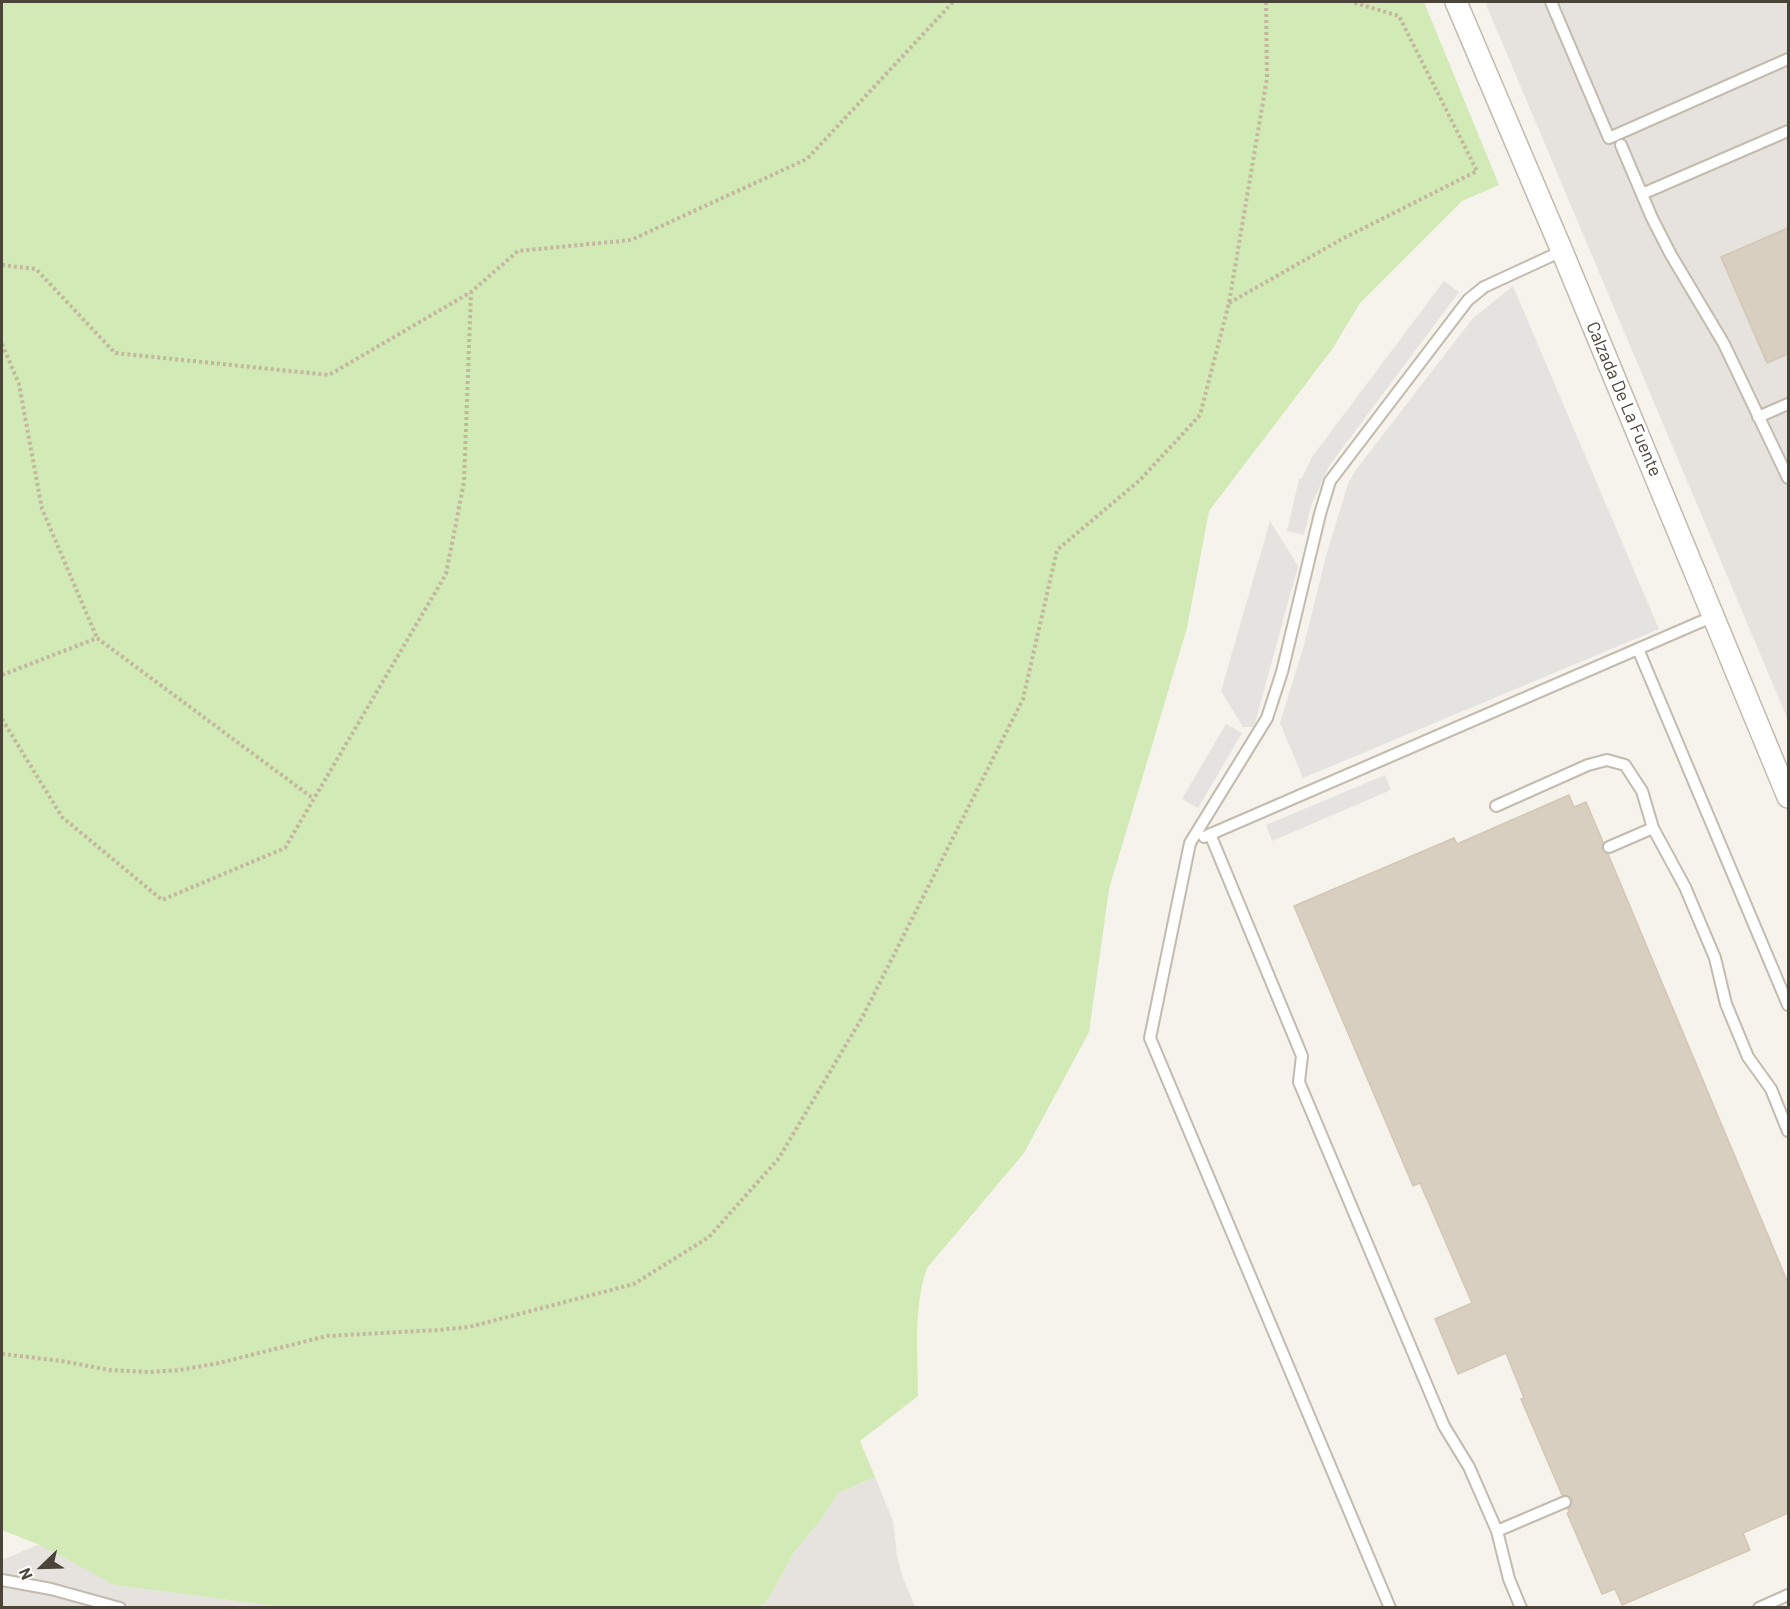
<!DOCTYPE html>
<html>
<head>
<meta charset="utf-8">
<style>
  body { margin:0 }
  #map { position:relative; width:1790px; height:1609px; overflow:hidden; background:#f6f3ec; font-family:Barlow,sans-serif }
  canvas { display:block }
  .frame { position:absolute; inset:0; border:3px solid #4b4439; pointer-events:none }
  .north { position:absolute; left:12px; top:1537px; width:60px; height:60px; -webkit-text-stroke:4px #fff; paint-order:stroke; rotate:247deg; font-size:16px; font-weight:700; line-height:24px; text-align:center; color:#4b4439 }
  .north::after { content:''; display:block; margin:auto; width:21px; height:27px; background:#4b4439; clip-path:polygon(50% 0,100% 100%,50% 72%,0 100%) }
</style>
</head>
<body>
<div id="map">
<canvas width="1790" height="1609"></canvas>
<div class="frame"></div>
<div class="north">N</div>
</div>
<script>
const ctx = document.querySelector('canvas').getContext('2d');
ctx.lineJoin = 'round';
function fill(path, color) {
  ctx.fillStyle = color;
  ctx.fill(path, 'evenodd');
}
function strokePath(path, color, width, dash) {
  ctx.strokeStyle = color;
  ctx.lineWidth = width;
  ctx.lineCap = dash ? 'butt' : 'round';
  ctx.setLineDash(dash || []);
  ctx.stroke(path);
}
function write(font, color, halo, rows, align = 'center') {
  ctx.font = font + ' Barlow,sans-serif';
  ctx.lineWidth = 6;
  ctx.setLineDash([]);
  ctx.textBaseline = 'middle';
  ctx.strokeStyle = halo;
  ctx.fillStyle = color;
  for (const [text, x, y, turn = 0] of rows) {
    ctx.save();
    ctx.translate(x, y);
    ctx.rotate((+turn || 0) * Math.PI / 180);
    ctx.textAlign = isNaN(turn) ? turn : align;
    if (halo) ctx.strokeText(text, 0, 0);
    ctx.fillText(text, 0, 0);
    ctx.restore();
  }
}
fill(new Path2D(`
  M1485,2H1788V720Z
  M875,1477L893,1521L897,1556L903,1578L915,1607L758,1608L766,1603L795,1551L820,1521L838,1493Z
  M40,1544L115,1585L282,1607L2,1608V1560Z`), '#e6e2dd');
fill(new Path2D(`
  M2,2H1424L1499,185L1462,201L1360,303L1333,348L1209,511L1187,628L1109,889L1089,1032L1024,1153L927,1268C913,1308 918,1353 918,1396L860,1441L875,1477L838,1493L820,1521L795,1551L766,1603L758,1607H282L115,1585L40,1545L2,1530Z`), '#d2eab5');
fill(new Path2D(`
  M1444,281L1459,292L1329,466L1311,506L1304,535L1287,531L1299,479L1302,478L1312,457Z
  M1513,286L1659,629L1303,778L1280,723L1304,645L1326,556L1348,484L1355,471L1473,318Z
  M1270,521L1298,566L1254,727H1243L1221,691Z
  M1226,724L1242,733L1198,808L1182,799Z
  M1385,775L1391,790L1272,841L1266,825Z`), '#e5e3e0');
const building = new Path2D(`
  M1788,228V354L1767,363L1721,257Z
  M1569,795L1574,807L1586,802L1603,842L1602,849L1608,854L1788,1283V1513L1743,1533L1750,1550L1622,1605L1615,1589L1602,1594L1567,1513H1569L1568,1509L1571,1506L1572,1500L1569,1496L1562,1495L1521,1399L1524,1398L1506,1353L1458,1374L1435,1319L1472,1303L1420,1183L1413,1186L1294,906L1454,838L1457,844Z`);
fill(building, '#d8cfc1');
strokePath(building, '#d3c7b4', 1.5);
const lane = new Path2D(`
  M1551,2L1609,138L1788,59
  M1621,145L1652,218L1671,255L1724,344L1788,478
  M1642,194L1788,131
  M1758,417L1788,404
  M1638,649L1788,1005
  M1496,806L1588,765L1607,760L1625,765L1642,791L1653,828L1685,887L1715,958L1726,1004L1748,1057L1771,1089L1788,1131
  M1210,834L1302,1056L1299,1082L1444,1426L1469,1467L1497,1531L1509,1579L1521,1608
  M1204,837L1714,616
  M1609,847L1653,828
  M1497,1531L1565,1502
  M2,1580L51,1589L120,1608
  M1390,1608L1150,1038L1190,843L1267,718L1282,672L1320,514L1330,481L1468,300L1484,287L1562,251
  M1759,1608L1788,1595`);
const street = new Path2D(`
  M1456,2L1562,251L1788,797`);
strokePath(lane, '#c2bbae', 14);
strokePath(street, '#c2bbae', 24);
strokePath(new Path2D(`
  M2,265L36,269L115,353L329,375L471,292L518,251L631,240L807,159L953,2
  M1229,303L1342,239L1477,171L1399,16L1352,2
  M2,344L19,384L42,509L97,638
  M2,675L97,638L314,799
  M2,719L62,817L162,900L285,848L446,574L464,482L471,293
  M2,1354L62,1361L109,1370L149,1372L180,1370L219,1363L327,1336L437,1330L469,1327L634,1284L709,1237L779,1158L863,1016L1023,699L1057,550L1140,480L1200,415L1229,303L1267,78L1266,2`), '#c4b79f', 4, [3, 3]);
strokePath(lane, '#fff', 10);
strokePath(street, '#fff', 21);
write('18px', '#4b4439', '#fff', [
  ["Calzada De La Fuente",1624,399,67]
]);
</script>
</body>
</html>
